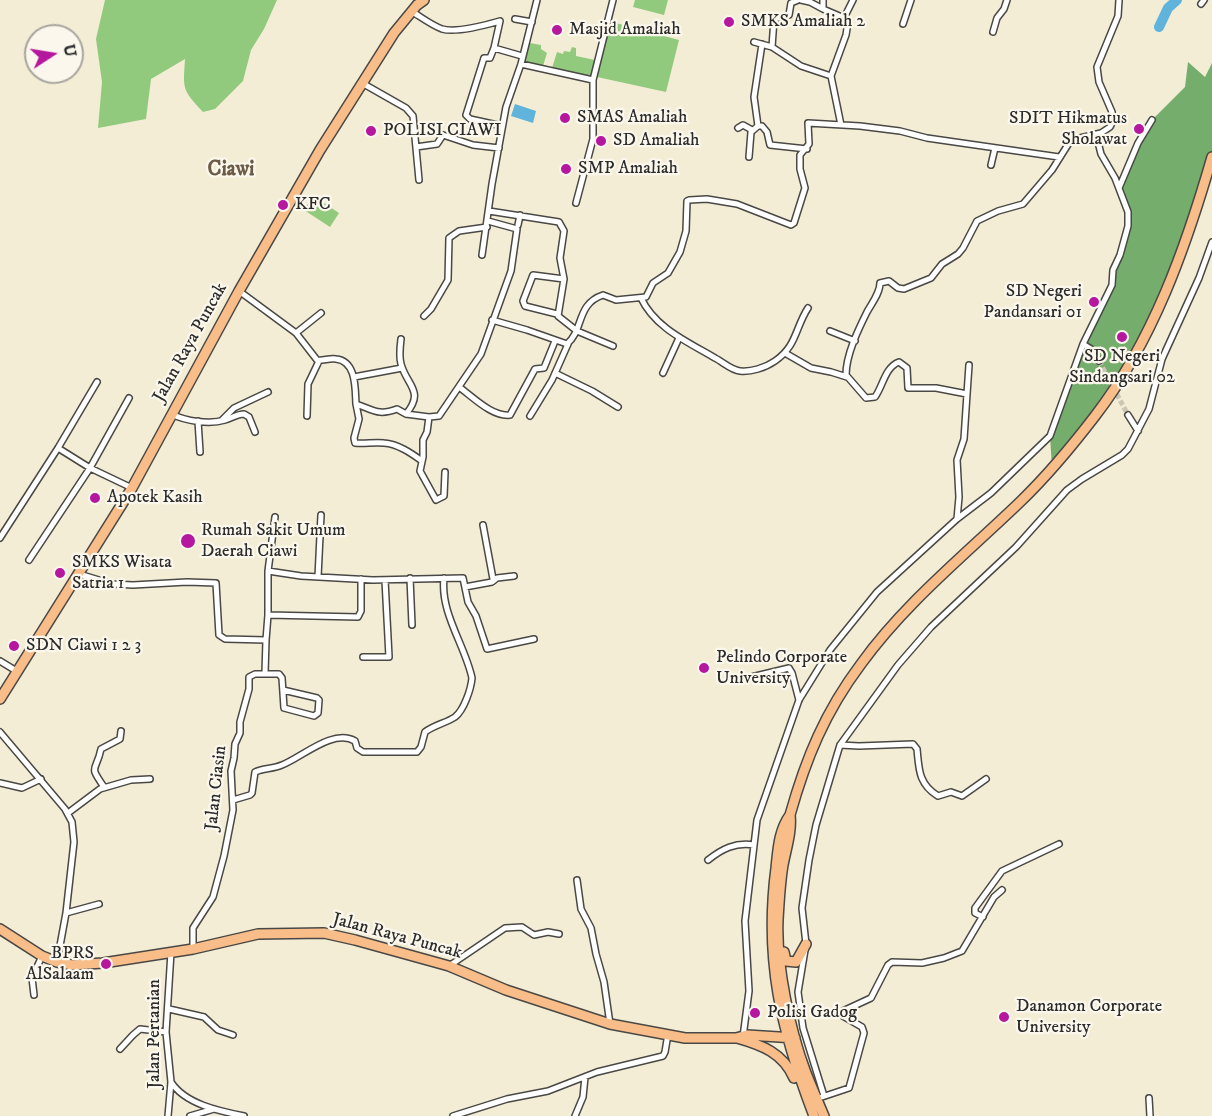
<!DOCTYPE html>
<html>
<head>
<meta charset="utf-8">
<style>
  body { margin:0 }
  #map { position:relative; width:1212px; height:1116px; overflow:hidden; background:#f3edd6; font-family:"IM FELL DW Pica",serif }
  canvas { display:block }
  .north { position:absolute; left:24px; top:24px; width:60px; height:60px; box-sizing:border-box; background:#fbf7ec; border:2px solid #a8a59f; border-radius:50%; rotate:78deg; font-size:16px; font-weight:700; line-height:24px; text-align:center; color:#2b2b2b }
  .north::after { content:''; display:block; margin:auto; width:21px; height:27px; background:#b5179e; clip-path:polygon(50% 0,100% 100%,50% 72%,0 100%) }
</style>
</head>
<body>
<div id="map">
<canvas width="1212" height="1116"></canvas>
<div class="north">U</div>
</div>
<script>
const ctx = document.querySelector('canvas').getContext('2d');
ctx.lineJoin = 'round';
function fill(path, color) {
  ctx.fillStyle = color;
  ctx.fill(path, 'evenodd');
}
function strokePath(path, color, width, dash) {
  ctx.strokeStyle = color;
  ctx.lineWidth = width;
  ctx.lineCap = dash ? 'butt' : 'round';
  ctx.setLineDash(dash || []);
  ctx.stroke(path);
}
function write(font, color, halo, rows, align = 'center') {
  ctx.font = font + ' "IM FELL DW Pica",serif';
  ctx.lineWidth = 4.5;
  ctx.setLineDash([]);
  ctx.textBaseline = 'middle';
  ctx.strokeStyle = halo;
  ctx.fillStyle = color;
  for (const [text, x, y, turn = 0] of rows) {
    ctx.save();
    ctx.translate(x, y);
    ctx.rotate((+turn || 0) * Math.PI / 180);
    ctx.textAlign = isNaN(turn) ? turn : align;
    if (halo) ctx.strokeText(text, 0, 0);
    ctx.fillText(text, 0, 0);
    ctx.restore();
  }
}
fill(new Path2D(`
  M105,0H277L264,29L251,50L243,81L215,109L203,112C182,89 183,90 185,59L151,79L146,119L98,128L102,82L96,39Z
  M635,0H668L664,15L633,7Z
  M612,22L679,40L666,92L597,77L609,25Z
  M530,43L541,45V49L547,53L543,66L528,63L525,59Z
  M572,47L576,48V56L595,60L592,73L589,77L552,68L557,52L563,54L564,51L570,52Z
  M313,196L339,213L330,227L304,210Z`), '#92ca7d');
fill(new Path2D(`
  M1188,62L1205,77L1212,63V157L1157,311L1108,398L1052,468L1050,436L1083,344L1112,285L1113,270L1120,255L1128,211L1119,189L1138,143L1152,120L1185,87Z`), '#75ae6c');
fill(new Path2D(`
  M515,104L536,111L533,123L511,116Z`), '#60b4dc');
strokePath(new Path2D(`
  M1159,27L1168,8L1177,0`), '#60b4dc', 10);
strokePath(new Path2D(`
  M1099,361L1128,415`), '#cbc6b4', 5, [5, 2.5]);
const street = new Path2D(`
  M801,0L810,2L823,9
  M823,0V9L844,18L848,22L846,35L831,76L841,125
  M1201,4L1204,0
  M411,11C421,17 431,25 442,29C456,33 486,25 500,21L494,48L522,56
  M844,18L853,0
  M515,19L532,22
  M903,24L911,0
  M993,32L997,18L1004,9L1007,0
  M754,42L772,47L801,66L831,76
  M772,47L774,19L789,15L791,3L798,0
  M494,48L490,58H484L466,115L470,119L502,126
  M521,64L593,80
  M362,83L406,108L413,116L419,180
  M758,126L754,97L762,44
  M758,126H762L767,132L770,145L807,149
  M738,128L743,125L752,130
  M416,147L437,144L443,135L473,145L499,148
  M749,157L751,132L758,126
  M991,165L995,148
  M1119,188L1138,143L1152,120
  M576,203L593,139V80L613,0
  M489,211L559,222L564,231L560,258L564,279L558,316L577,331L613,346
  M518,225L520,215
  M482,255L492,184L506,107L521,64L537,0
  M239,291L296,333L317,360C323,361 329,358 336,359C357,361 355,390 356,404C374,410 378,416 397,409L406,414L429,417
  M641,298C655,328 688,342 715,358C723,362 731,370 740,371C751,372 765,368 775,361C797,346 795,328 808,308
  M557,314L525,306L523,301L533,275L564,279
  M424,316L431,309L448,280L449,238L459,231L487,227
  M492,320L527,330L567,344C584,330 576,304 603,295L616,300L646,297L653,283L668,273L680,252L686,231L687,201L689,200L707,199L737,204L791,225L794,223L805,188L800,169V155L809,144L808,123L860,126L900,131L927,138L1059,157
  M830,331L855,341
  M296,333L321,313
  M401,339C400,347 399,357 401,364C407,386 425,391 406,414
  M1083,344L1091,349L1099,361
  M785,353L811,368L831,372L847,377
  M555,373L592,391L618,407
  M663,373L679,338
  M354,377L402,368
  M459,387C473,397 492,417 510,415L535,369L544,368L555,341
  M967,394L969,365
  M356,404L359,419L354,438L355,443C364,444 374,442 384,443C398,444 411,453 422,461
  M171,414C186,421 209,425 225,420C232,418 237,414 244,414L249,417L255,432
  M1128,415L1138,431
  M307,416L308,384L319,361
  M530,416L552,380L568,344
  M222,420L234,408L268,392
  M198,421L200,452
  M58,448L90,468L132,488
  M445,472L444,496L436,500L420,471L423,457V440L427,432L429,417L439,416L481,354L511,271L517,229L488,221
  M957,519L959,497L957,460L964,439L967,394L936,388H908L907,368L899,362C885,367 883,386 875,397L866,398L846,375C846,355 858,330 867,312C872,303 880,293 880,283L889,281L898,288L904,289L931,278L942,264L958,254L963,248L977,221L998,211L1023,204L1052,170L1069,143L1080,138L1101,133L1110,127L1113,121L1112,112L1099,82L1097,67L1118,16L1119,0
  M483,525L493,579
  M0,538L58,448L97,382
  M29,560L90,468L129,398
  M268,571L275,517
  M79,574L112,584L133,585L187,582L216,583L219,635L225,639L266,640L265,673
  M318,577L321,515
  M410,578L412,625
  M465,587L492,582L497,578L514,576
  M268,615L358,617L361,611V579
  M266,640L268,615V571L301,576L373,580L463,578L468,602L476,616L487,649L534,639
  M363,657H389L385,580
  M0,661L18,672
  M743,679L789,668L792,673L799,700
  M0,732L65,809L72,822L74,842L66,913L57,962
  M840,745L859,746L913,744L917,749C919,768 918,784 938,796L951,792L962,796L986,779
  M0,783L22,788L41,779
  M104,787C88,764 96,773 101,749L120,739L121,731
  M233,800L250,795L252,793L255,772C263,768 273,769 282,765C301,758 333,728 355,741L357,748L363,752H417L421,747L425,732C434,725 446,723 455,717C464,710 471,689 472,678C465,645 440,613 444,578
  M68,813L100,789L131,780L150,779
  M708,860C722,849 735,842 754,845
  M577,880L581,909L591,928L596,954L604,982L610,1024
  M66,913L99,904
  M983,917L975,913V908L1002,871L1059,844
  M193,949V928L213,897L224,856L233,810L231,771L234,758L235,744L240,733V722L249,689V677L255,674H279L282,678L284,708L314,716L318,713L319,700L317,698L283,690
  M449,966L505,928L522,927L534,935L548,932L559,934
  M34,995L32,978L42,956
  M169,1009L204,1017L218,1030L233,1035
  M743,1037L749,991L745,921L757,820L799,700L830,650L877,592L957,519L991,493L1050,436L1083,344L1112,285L1113,270L1120,255L1128,226V212L1115,178L1101,154L1096,134
  M120,1049L133,1035L140,1029L166,1032
  M171,1082C185,1104 219,1111 244,1116
  M824,1096L803,1028L798,992L806,944L802,908L809,860L816,825L840,745L898,665L931,627L1016,547L1067,490L1082,479L1122,455L1128,449L1149,409L1162,359L1199,278L1212,242
  M822,1097L849,1088L864,1033L862,1027L843,1016V1011L871,998L888,965L892,962L922,963L944,958L962,951L994,897L1002,890
  M1149,1098L1150,1116
  M168,1116L171,1082L166,1032L171,952
  M190,1116L214,1109
  M453,1116L507,1099L548,1091L597,1072L663,1056L665,1052L668,1034
  M575,1116L583,1097L585,1077`);
const highway = new Path2D(`
  M0,699L132,488L239,291L320,150L394,33L417,5L424,0
  M790,815C792,831 786,849 783,865C780,883 779,902 778,920C776,965 790,1031 806,1073C812,1088 818,1102 824,1116
  M0,929L42,956L57,962L72,965L103,963L193,949L258,934L324,933L355,940L449,966L506,990L610,1024L685,1038H736L747,1035L795,1038
  M784,952L786,961L796,962L806,944
  M737,1038C762,1045 783,1053 794,1078
  M814,1116C781,1030 764,960 776,868C778,849 779,830 790,815C806,758 825,712 861,664C905,603 966,554 1020,502C1047,476 1072,446 1095,416C1153,341 1186,247 1212,157`);
strokePath(street, '#494845', 8);
strokePath(highway, '#494845', 12);
strokePath(street, '#fff', 5);
strokePath(highway, '#f8bd89', 9);
for (const [x, y, r, color] of [
  [729,22,6,"#b5179e"],
  [557,30,6,"#b5179e"],
  [565,118,6,"#b5179e"],
  [1139,129,6,"#b5179e"],
  [371,131,6,"#b5179e"],
  [601,141,6,"#b5179e"],
  [566,169,6,"#b5179e"],
  [283,205,6,"#b5179e"],
  [1094,302,6,"#b5179e"],
  [1122,337,6,"#b5179e"],
  [95,498,6,"#b5179e"],
  [188,541,8,"#b5179e"],
  [60,573,6,"#b5179e"],
  [14,646,6,"#b5179e"],
  [704,668,6,"#b5179e"],
  [106,964,6,"#b5179e"],
  [755,1013,6,"#b5179e"],
  [1004,1017,6,"#b5179e"]
]) {
  const dot = new Path2D();
  dot.arc(x, y, r, 0, 2 * Math.PI);
  ctx.fillStyle = color;
  ctx.fill(dot);
  strokePath(dot, '#fbf7ec', 2);
}
write('18px', '#2b2b2b', '#fbf7ec', [
  ["SMKS Amaliah 2",741,22],
  ["Masjid Amaliah",569,30],
  ["SMAS Amaliah",577,118],
  ["SDIT Hikmatus",1127,119,"right"],
  ["Sholawat",1127,140,"right"],
  ["POLISI CIAWI",383,131],
  ["SD Amaliah",613,141],
  ["SMP Amaliah",578,169],
  ["KFC",295,205],
  ["SD Negeri",1082,292,"right"],
  ["Pandansari 01",1082,313,"right"],
  ["SD Negeri",1122,357,"center"],
  ["Sindangsari 02",1122,378,"center"],
  ["Apotek Kasih",107,498],
  ["Rumah Sakit Umum",201,531],
  ["Daerah Ciawi",201,552],
  ["SMKS Wisata",72,563],
  ["Satria 1",72,584],
  ["SDN Ciawi 1 2 3",26,646],
  ["Pelindo Corporate",716,658],
  ["University",716,679],
  ["BPRS",94,954,"right"],
  ["AlSalaam",94,975,"right"],
  ["Danamon Corporate",1016,1007],
  ["University",1016,1028],
  ["Polisi Gadog",767,1013]
], 'left');
write('18px', '#2b2b2b', '#fbf7ec', [
  ["Jalan Raya Puncak",191,343,-61],
  ["Jalan Ciasin",217,788,-84],
  ["Jalan Raya Puncak",397,937,15],
  ["Jalan Pertanian",155,1034,-90]
]);
write('bold 21px', '#6b5a44', '#fbf7ec', [
  ["Ciawi",231,171]
]);
</script>
</body>
</html>
